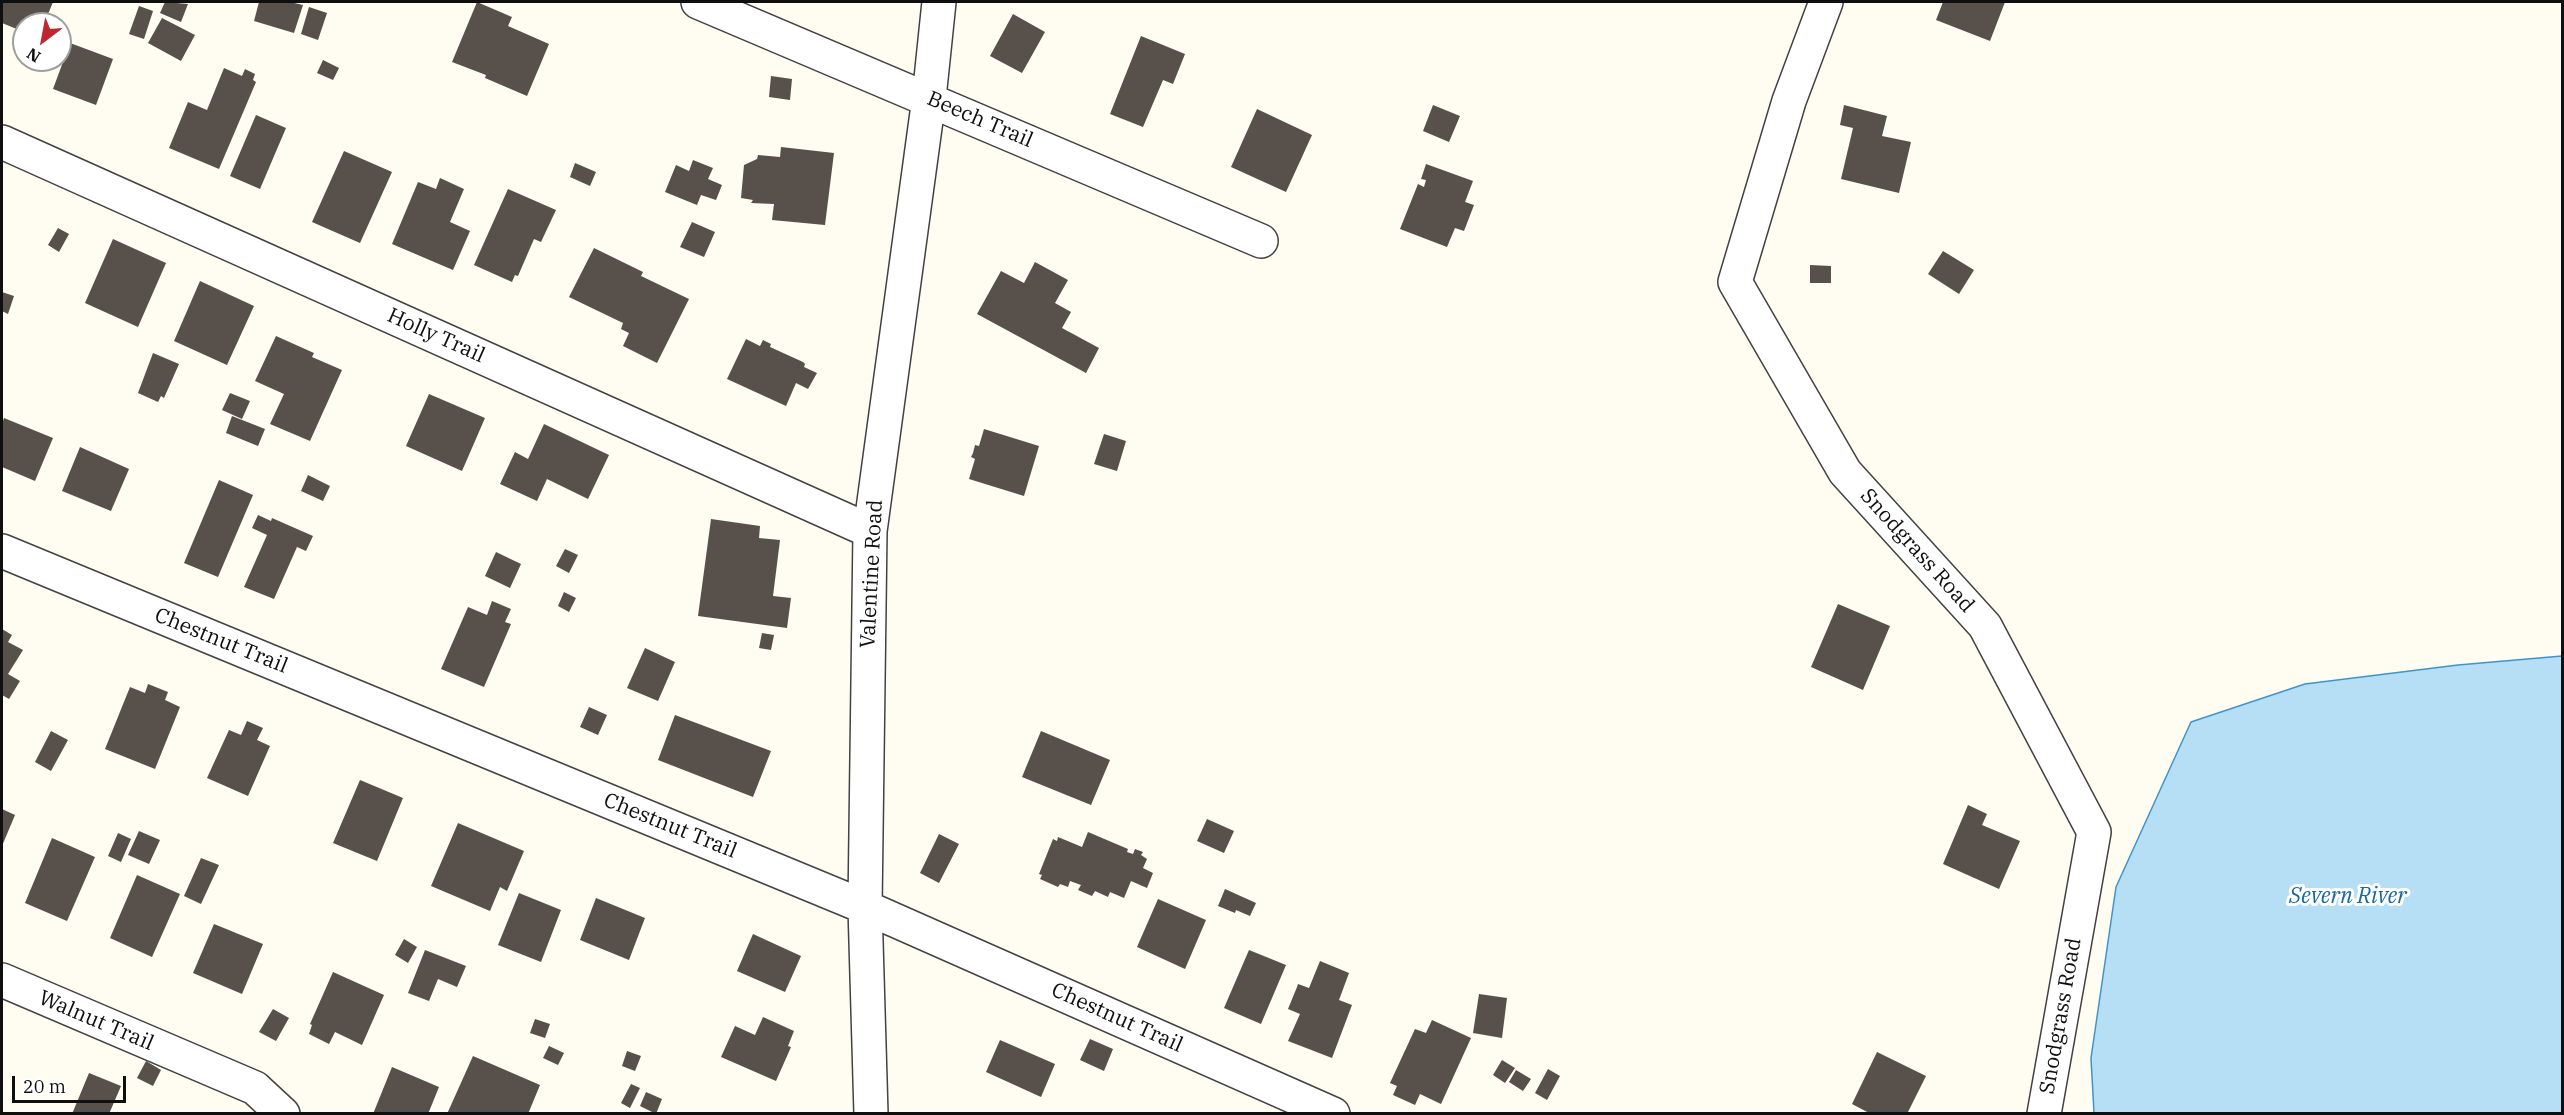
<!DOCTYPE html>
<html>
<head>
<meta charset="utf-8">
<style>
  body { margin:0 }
  #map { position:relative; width:2564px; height:1115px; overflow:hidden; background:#fffcf1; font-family:"IBM Plex Serif",serif }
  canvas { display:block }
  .frame { position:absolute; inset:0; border:3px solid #0f0f0f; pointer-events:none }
  .north { position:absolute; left:12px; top:12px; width:60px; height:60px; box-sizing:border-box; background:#fff; border:2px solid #9f9f9f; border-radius:50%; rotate:212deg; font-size:16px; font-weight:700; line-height:24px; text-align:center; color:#0f0f0f }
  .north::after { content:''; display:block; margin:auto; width:21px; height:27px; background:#bf2630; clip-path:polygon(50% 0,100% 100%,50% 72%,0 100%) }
  .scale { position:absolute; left:12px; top:1076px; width:114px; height:27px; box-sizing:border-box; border:3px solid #0f0f0f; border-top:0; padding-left:8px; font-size:18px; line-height:21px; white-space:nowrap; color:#0f0f0f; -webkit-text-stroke:4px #fff; paint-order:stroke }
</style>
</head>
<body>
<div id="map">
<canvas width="2564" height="1115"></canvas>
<div class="frame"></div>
<div class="north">N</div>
<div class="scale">20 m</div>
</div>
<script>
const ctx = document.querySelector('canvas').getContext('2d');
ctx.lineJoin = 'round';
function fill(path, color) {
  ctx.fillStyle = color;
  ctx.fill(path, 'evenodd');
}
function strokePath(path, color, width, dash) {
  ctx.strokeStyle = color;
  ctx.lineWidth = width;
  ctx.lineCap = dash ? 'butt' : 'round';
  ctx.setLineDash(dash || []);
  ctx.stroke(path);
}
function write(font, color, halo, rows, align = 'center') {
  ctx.font = font + ' "IBM Plex Serif",serif';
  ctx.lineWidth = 6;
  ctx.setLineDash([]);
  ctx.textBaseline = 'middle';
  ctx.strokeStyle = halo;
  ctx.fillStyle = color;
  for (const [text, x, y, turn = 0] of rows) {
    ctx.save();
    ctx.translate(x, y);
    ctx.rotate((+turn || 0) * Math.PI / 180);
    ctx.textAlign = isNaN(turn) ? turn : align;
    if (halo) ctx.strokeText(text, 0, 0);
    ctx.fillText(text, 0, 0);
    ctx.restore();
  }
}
const water = new Path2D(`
  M2562,656V1113H2094L2091,1058L2116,887L2191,722L2305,684L2458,665Z`);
fill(water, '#b6dff6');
strokePath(water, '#3d95cd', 1.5);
fill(new Path2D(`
  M2,2H53L44,24H24V32L2,23Z
  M165,2L188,4L181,22L160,13Z
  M259,2H290L303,5L294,33L254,21Z
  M477,2L512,17L508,26L549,44L527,96L485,78L486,75L452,62Z
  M1943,2H2005L1990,41L1936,20Z
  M139,6L153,11L144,39L129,34Z
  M309,7L327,13L318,40L301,34Z
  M1013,14L1045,32L1022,73L990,56Z
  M162,18L195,35L181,61L148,43Z
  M1141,36L1185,54L1173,84L1163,80L1143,127L1110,114Z
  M70,43L113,59L96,105L53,89Z
  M323,60L339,68L333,80L317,73Z
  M224,68L242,76L245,69L255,74L253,80L256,82L219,169L169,148L188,102L207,110Z
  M771,76L792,79L790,100L769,97Z
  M1433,105L1460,116L1449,142L1423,131Z
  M1844,105L1887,116L1882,136L1911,142L1899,193L1841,179L1853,128L1840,125Z
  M1257,109L1312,135L1286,192L1231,167Z
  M256,115L286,128L260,189L230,176Z
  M781,147L834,153L825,225L772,220L774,204L751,203L753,200L741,198L744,165L757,159L758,155L780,157Z
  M344,151L392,172L360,243L312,222Z
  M693,160L713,168L708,179L722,185L716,200L701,195L697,205L665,192L676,165L689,171Z
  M575,163L596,172L590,186L570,177Z
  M1426,164L1473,181L1465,202L1474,205L1464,231L1455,228L1447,247L1400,229L1418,184L1424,187L1426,180L1421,179Z
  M440,178L464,189L450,222L470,231L453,270L392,244L418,182L436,189Z
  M508,189L556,210L541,242L534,239L518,276L515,275L512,282L474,265Z
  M692,222L715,232L704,257L680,247Z
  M58,228L69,234L59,252L48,245Z
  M113,239L166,263L138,327L85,303Z
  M594,248L643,272L641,276L689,299L657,363L623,346L629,333L621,329L623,323L569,297Z
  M1943,251L1974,270L1959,294L1928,274Z
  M1035,262L1068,280L1055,303L1071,312L1062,328L1099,348L1086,373L977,314L1001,271L1024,283Z
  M1810,265L1831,266V283H1810Z
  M200,281L254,306L227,365L174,341Z
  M2,292L14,296L8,314L2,311Z
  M276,336L314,353L312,357L342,370L310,441L270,424L284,394L255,381Z
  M746,339L760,346L763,340L771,344L770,347L803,362L805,364L804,367L817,373L808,389L796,383L786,406L727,379Z
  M153,353L179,364L164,398L161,396L158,402L138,393Z
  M230,393L250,401L242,419L222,410Z
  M429,394L485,418L462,471L406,446Z
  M232,416L265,429L258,446L226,433Z
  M4,418L53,438L35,481L2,467V424Z
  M544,424L609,455L588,499L547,479L537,501L500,484L515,452L528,459Z
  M984,429L1039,446L1024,496L969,479L975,459L971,457L973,453L975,445L979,446Z
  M1104,434L1126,441L1117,471L1094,464Z
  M80,447L129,469L111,511L62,491Z
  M308,475L330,486L323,501L301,491Z
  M219,480L253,495L218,577L184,563Z
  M258,515L271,521L272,518L313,536L306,551L297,547L274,599L244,587L267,535L252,528Z
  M711,519L760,526L759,538L780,540L773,596L791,598L787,628L698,616Z
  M565,549L578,555L569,573L556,566Z
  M496,552L521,564L510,588L485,576Z
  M564,592L576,598L569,612L558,606Z
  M492,601L511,609L505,622L511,624L484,687L441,669L468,607L487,615Z
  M1838,604L1890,626L1863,690L1811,667Z
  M2,629L12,635L8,642L23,650L8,674L20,681L9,699L2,695Z
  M762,633L774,635L771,650L759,648Z
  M645,648L675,662L658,701L627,688Z
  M148,684L168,692L165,700L180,707L155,769L105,749L130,687L145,693Z
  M589,707L607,715L598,735L580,727Z
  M675,715L771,751L753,797L658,760Z
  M247,721L263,728L257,740L270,746L248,796L207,778L229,730L241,735Z
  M51,731L68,740L51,771L35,762Z
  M1041,731L1110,760L1091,805L1022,777Z
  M360,780L403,798L377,861L333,843Z
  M1968,805L1987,814L1982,825L2020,841L1999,889L1943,864Z
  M2,809L15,815L2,846Z
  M1207,819L1234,831L1224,853L1197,841Z
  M458,823L524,851L507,891L500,887L490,911L431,886Z
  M139,831L160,840L149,864L128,855Z
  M1088,832L1128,849L1127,852L1133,854L1135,849L1143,852L1141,855L1147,859L1143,868L1153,873L1147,888L1131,881L1124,898L1110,892L1108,897L1095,891L1092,896L1078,890L1081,885L1070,881L1068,887L1060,884L1058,887L1040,879L1042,875L1039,874L1053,839L1057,841L1058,837L1082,847Z
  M118,833L131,839L121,862L108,856Z
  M939,834L959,844L939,883L920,873Z
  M52,838L95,857L67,921L25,903Z
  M201,858L219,865L201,904L184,896Z
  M137,875L180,894L152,957L110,938Z
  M1225,889L1256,903L1250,916L1236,910L1235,913L1218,906Z
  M519,893L561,910L541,962L498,945Z
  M596,898L645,918L629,960L580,940Z
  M1158,899L1206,920L1185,969L1137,947Z
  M214,924L263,944L242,994L193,973Z
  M753,934L801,956L785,992L737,971Z
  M404,939L417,947L408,963L395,955Z
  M425,950L466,966L457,987L438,979L429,1001L408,993Z
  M1249,950L1286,965L1261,1024L1224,1008Z
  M1320,961L1349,973L1339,1000L1352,1005L1332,1058L1288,1041L1300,1014L1288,1009L1297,987L1298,984L1309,988Z
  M333,972L384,995L362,1045L335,1032L329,1044L309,1034L312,1025L310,1024Z
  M1479,994L1507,998L1502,1038L1473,1033Z
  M273,1009L289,1018L276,1041L259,1032Z
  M763,1017L794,1031L788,1046L791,1047L776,1081L721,1057L735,1026L755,1035Z
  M535,1019L550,1024L545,1038L530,1033Z
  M1432,1020L1471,1038L1441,1104L1420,1094L1415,1105L1393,1095L1397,1086L1390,1083L1415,1029L1426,1033Z
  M1090,1039L1113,1049L1104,1071L1080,1060Z
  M1000,1040L1055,1064L1041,1097L986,1072Z
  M549,1046L564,1053L558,1065L543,1058Z
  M627,1051L641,1056L635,1071L622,1066Z
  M1877,1052L1926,1076L1907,1114H1871L1852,1104Z
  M473,1056L540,1085L528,1114H447Z
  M1502,1060L1515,1068L1505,1083L1493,1075Z
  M146,1061L161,1070L153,1086L137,1078Z
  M392,1067L439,1087L428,1114H373Z
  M1548,1069L1560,1076L1547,1100L1535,1093Z
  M1516,1070L1531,1079L1523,1091L1509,1082Z
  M89,1073L121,1086L109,1114H72Z
  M631,1084L640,1088L630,1108L621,1103Z
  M646,1092L662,1099L656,1114L640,1106Z`), '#58504b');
const minor = new Path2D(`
  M698,2L1261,241
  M1826,2L1789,101L1735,282L1845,472L1985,626L2094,832L2044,1114
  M2,142L870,531
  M2,551L865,907L1333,1114
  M2,980L255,1088L283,1114
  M871,1114L865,907L870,531L929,98L939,2`);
strokePath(minor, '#424242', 36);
strokePath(minor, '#fff', 33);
write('21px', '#0f0f0f', '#fff', [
  ["Beech Trail",980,120,23],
  ["Holly Trail",436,336,24],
  ["Snodgrass Road",1917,551,48],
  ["Valentine Road",872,574,-87],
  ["Chestnut Trail",221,641,22],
  ["Chestnut Trail",670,826,22],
  ["Snodgrass Road",2061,1016,-80],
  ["Chestnut Trail",1117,1018,24],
  ["Walnut Trail",96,1021,23]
]);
write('italic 22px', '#1767a1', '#fff', [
  ["Severn River",2348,897]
]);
</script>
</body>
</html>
